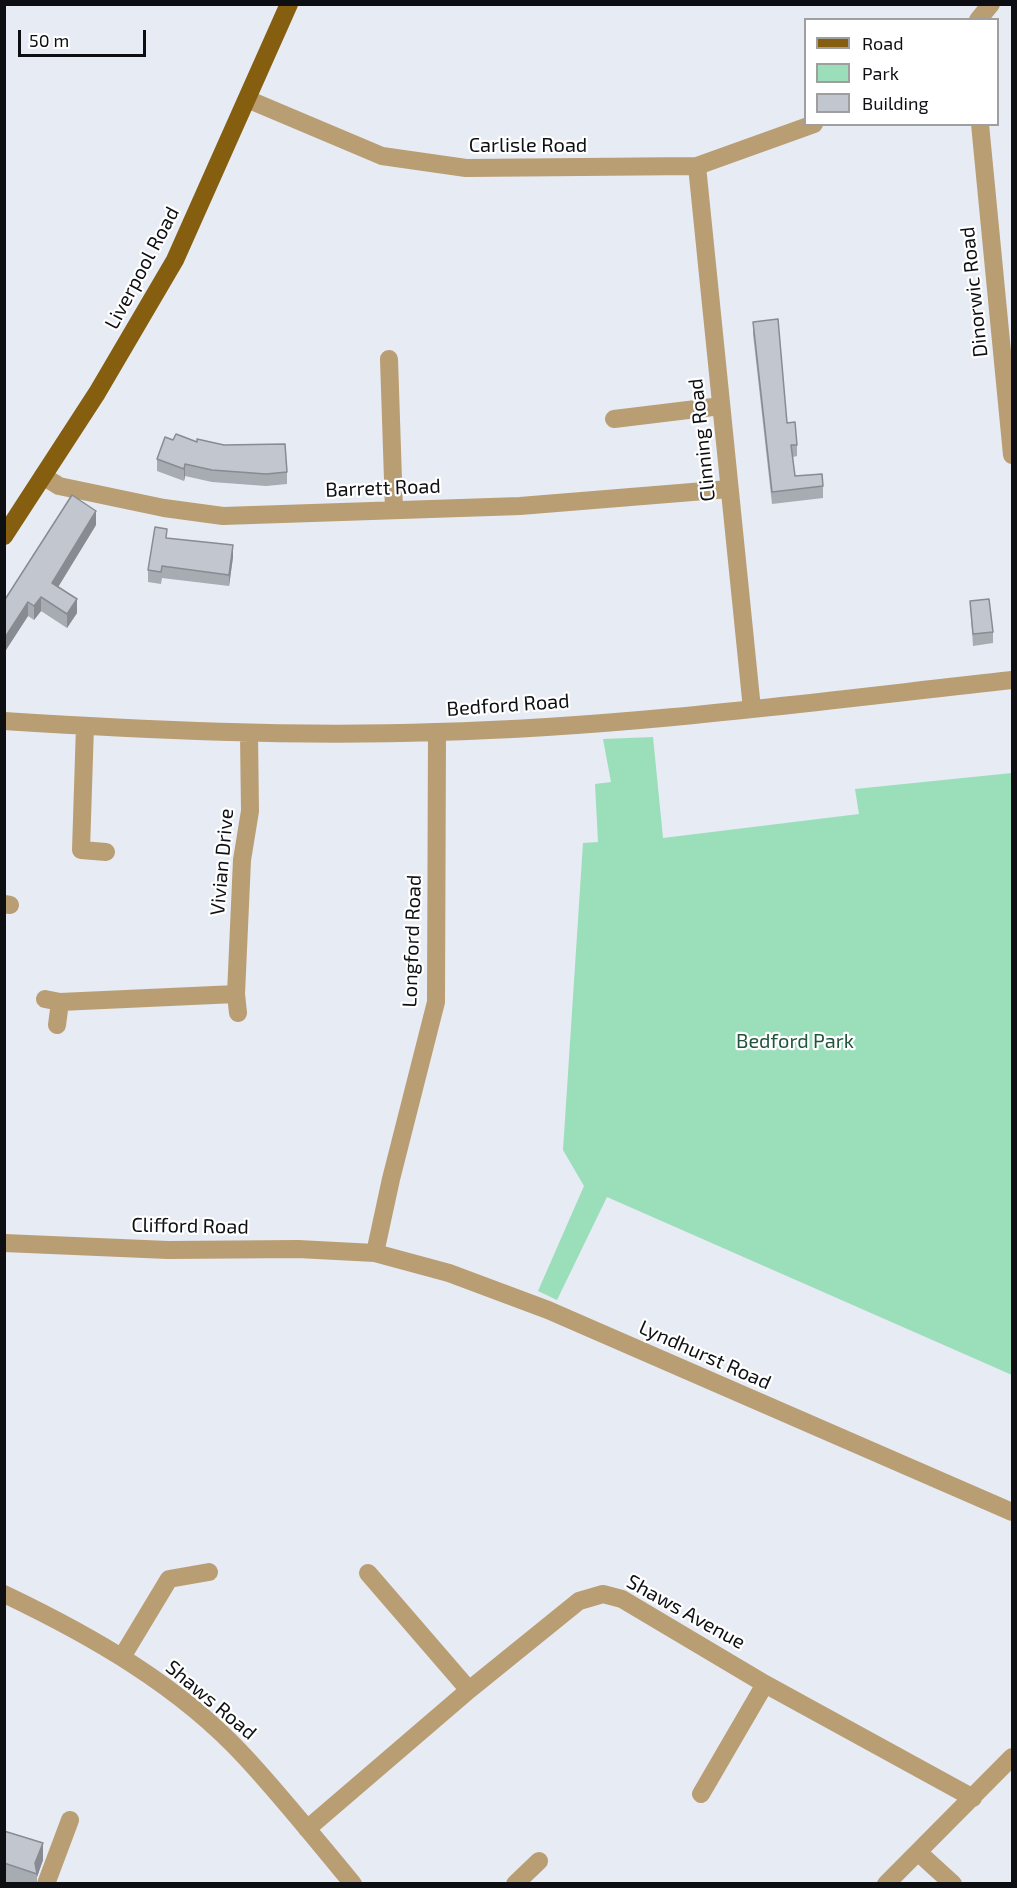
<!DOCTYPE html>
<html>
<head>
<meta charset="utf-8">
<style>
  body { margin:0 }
  #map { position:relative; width:1017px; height:1888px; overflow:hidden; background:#e6ebf4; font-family:"Exo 2",sans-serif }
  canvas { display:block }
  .frame { position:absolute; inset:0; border:6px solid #0e0f12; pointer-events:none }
  .legend { position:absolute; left:804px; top:18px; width:195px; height:108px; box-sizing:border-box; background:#fff; border:2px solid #9f9fa0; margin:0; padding:8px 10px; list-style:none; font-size:18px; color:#0e0f12 }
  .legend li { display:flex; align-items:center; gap:12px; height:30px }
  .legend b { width:30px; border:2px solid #9f9fa0 }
  .scale { position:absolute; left:18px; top:30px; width:128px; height:27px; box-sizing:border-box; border:3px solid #0e0f12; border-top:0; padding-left:8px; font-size:18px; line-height:21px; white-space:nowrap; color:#0e0f12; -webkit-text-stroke:4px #fff; paint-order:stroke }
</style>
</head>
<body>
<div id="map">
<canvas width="1017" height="1888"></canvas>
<div class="frame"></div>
<ul class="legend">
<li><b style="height:8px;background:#855e0f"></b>Road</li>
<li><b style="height:16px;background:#9bdeba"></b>Park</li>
<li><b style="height:16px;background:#c2c7cf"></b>Building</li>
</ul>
<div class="scale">50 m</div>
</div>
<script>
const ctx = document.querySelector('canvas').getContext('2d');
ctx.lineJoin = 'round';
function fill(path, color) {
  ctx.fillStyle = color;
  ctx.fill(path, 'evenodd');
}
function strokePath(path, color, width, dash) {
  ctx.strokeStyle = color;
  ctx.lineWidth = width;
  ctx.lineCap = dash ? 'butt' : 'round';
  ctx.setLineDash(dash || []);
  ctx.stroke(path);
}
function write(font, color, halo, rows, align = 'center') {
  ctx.font = font + ' "Exo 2",sans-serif';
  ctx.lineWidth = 4.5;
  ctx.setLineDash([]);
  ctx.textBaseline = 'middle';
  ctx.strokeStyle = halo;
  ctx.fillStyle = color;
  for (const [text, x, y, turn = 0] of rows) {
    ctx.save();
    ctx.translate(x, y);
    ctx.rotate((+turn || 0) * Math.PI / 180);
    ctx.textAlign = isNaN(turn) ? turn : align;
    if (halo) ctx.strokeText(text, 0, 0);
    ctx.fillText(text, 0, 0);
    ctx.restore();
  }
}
fill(new Path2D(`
  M653,737L663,838L859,814L855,789L1012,773V1375L607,1197L557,1300L538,1291L584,1186L563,1150L583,843L598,842L595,784L611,782L603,739Z`), '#9bdeba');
strokePath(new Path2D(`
  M978,20L991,4
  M247,99L382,156L466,168L697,166L814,124
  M980,124L1012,455
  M697,166L752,709
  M389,359L394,510
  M614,419L721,406
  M43,476L59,486L164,508L223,516L520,506L729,489
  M4,721C148,730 292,737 436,732C628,727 821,701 1012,680
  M85,726L81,850L106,852
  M4,904L10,905
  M45,999L60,1002L236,994
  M238,1013L236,994L242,860L250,811L249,734
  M57,1025L60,1002
  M4,1243L168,1250L298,1249L375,1253L449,1273L548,1310L1012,1512
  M375,1253L391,1179L436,1002L437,732
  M368,1573L469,1690
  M4,1594C92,1636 180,1686 246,1758C283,1798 318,1842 353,1884
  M122,1657L169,1579L209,1572
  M701,1794L765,1684
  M307,1829L469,1690L579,1601L603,1594L622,1599L765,1684L973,1798
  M919,1853L953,1884
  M46,1884L70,1820
  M515,1884L539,1861
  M886,1884L1012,1757`), '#b99d73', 18);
strokePath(new Path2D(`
  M4,536L97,393L175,260L289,4`), '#855e0f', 18);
fill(new Path2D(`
  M753,322L787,423L797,445V456L793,457L795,476L823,486V498L772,504L753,334Z
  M173,440L197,442L287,472V484L266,486L212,482L185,476L184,481L157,471V459Z
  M96,525L58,587L77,613L67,628L41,611L34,620L28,616L4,653V601Z
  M167,538L233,557L229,586L162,578L161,584L148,582V570Z
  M970,601L993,632V643L973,646Z
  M4,1831L43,1860L37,1877V1884H13L4,1881Z`), '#a7abb2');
fill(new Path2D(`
  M185,464V476L184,481V469Z
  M96,511V525L52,597V583Z
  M233,545V557L229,586V575Z
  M41,597V611L34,620V606Z
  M77,599V613L67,628V614Z
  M28,602V616L4,653V639Z
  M43,1843V1860L37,1877L35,1863Z`), '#888b91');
const building = new Path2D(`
  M778,319L787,423L795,422L797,445H791L795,476L822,474L823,486L772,492L753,322Z
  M176,434L197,442V439L224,445L285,444L287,472L266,474L212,470L185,464L184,469L157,459L165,437L173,440Z
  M72,495L96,511L52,583L77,599L67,614L41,597L34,606L28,602L4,639V601Z
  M155,527L167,529L166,538L233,545L229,575L162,566L161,572L148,570Z
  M989,599L993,632L973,634L970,601Z
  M4,1831L43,1843L35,1863L37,1874L4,1863Z`);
fill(building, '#c2c7cf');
strokePath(building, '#888b91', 1.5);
write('20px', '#0e0f12', '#fff', [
  ["Carlisle Road",528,145],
  ["Liverpool Road",142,268,-62],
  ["Dinorwic Road",974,292,-96],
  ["Clinning Road",702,440,-96],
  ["Barrett Road",383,488,-2],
  ["Bedford Road",508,705,-4],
  ["Vivian Drive",222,862,-85],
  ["Longford Road",412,941,-88],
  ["Clifford Road",190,1226,1],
  ["Lyndhurst Road",705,1355,24],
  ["Shaws Avenue",686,1612,29],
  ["Shaws Road",211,1700,40]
]);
write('20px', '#1f553c', '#fff', [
  ["Bedford Park",795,1041]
]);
</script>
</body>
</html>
